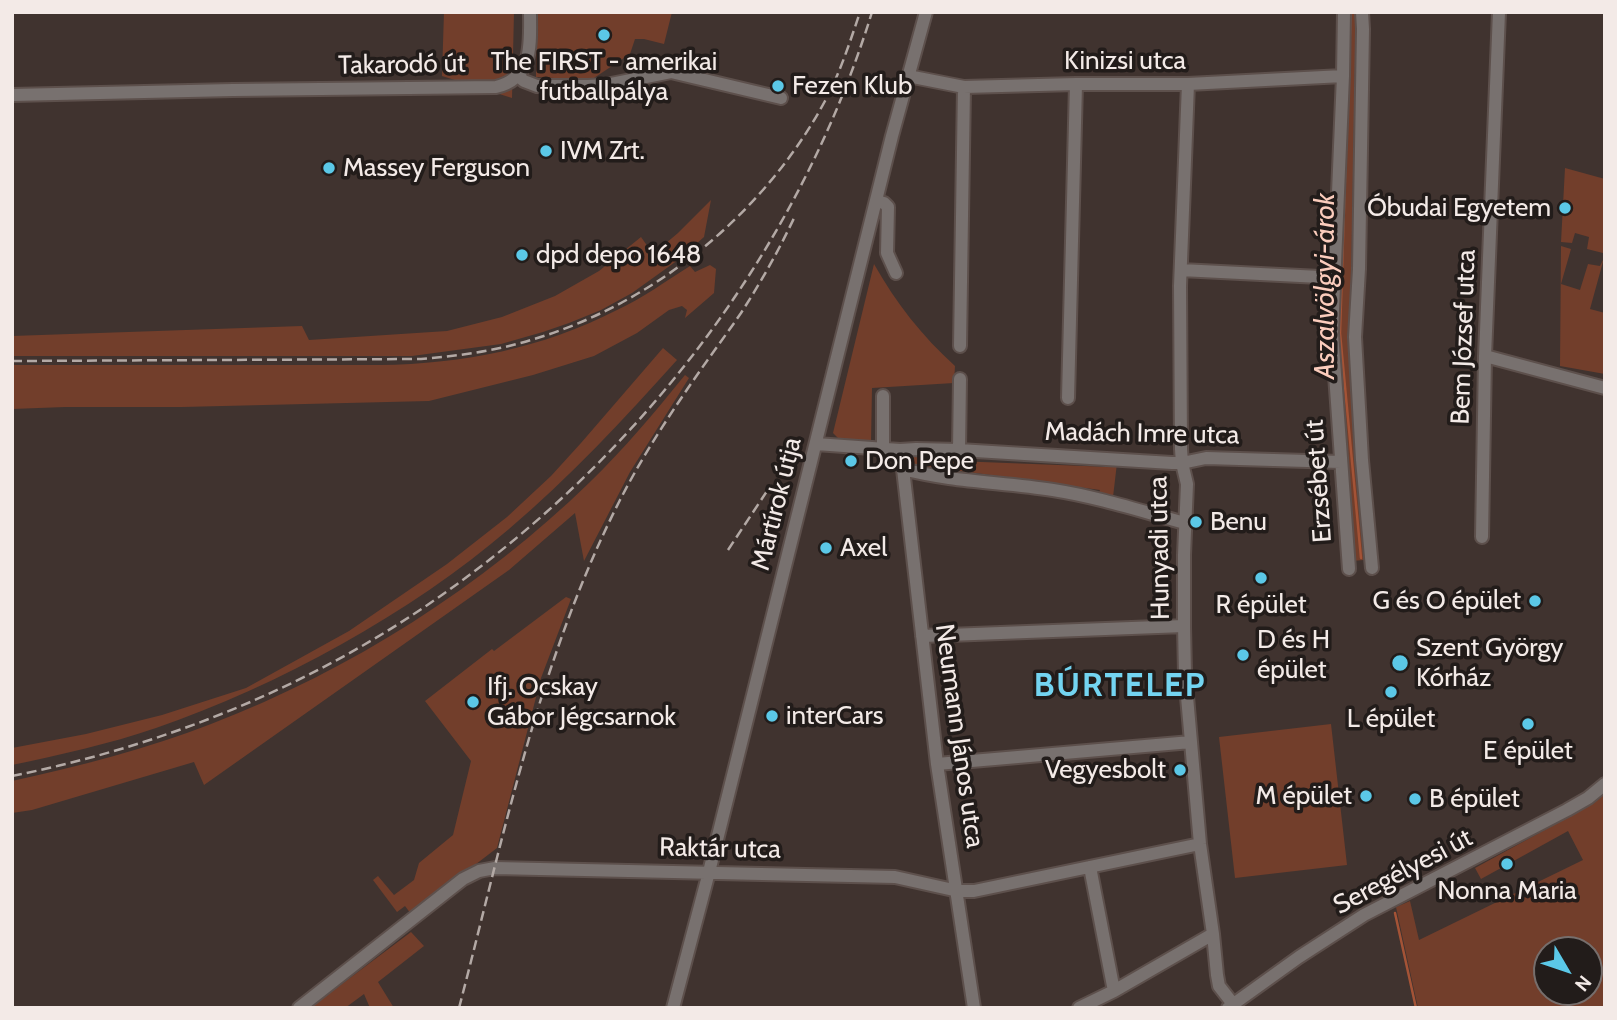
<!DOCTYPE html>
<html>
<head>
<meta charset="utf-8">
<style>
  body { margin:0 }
  #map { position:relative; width:1617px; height:1020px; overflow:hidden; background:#40332f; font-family:Cabin,sans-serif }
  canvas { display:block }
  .frame { position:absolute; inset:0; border:14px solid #f3eae7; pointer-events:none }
  .north { position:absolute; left:1533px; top:936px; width:70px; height:70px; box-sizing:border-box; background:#221c1a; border:2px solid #766e6c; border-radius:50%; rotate:129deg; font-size:19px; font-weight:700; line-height:28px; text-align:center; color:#f3eae7 }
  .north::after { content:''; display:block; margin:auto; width:24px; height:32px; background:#5bc8e7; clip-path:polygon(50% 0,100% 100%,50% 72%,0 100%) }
</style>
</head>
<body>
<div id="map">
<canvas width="1617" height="1020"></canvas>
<div class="frame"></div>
<div class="north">N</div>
</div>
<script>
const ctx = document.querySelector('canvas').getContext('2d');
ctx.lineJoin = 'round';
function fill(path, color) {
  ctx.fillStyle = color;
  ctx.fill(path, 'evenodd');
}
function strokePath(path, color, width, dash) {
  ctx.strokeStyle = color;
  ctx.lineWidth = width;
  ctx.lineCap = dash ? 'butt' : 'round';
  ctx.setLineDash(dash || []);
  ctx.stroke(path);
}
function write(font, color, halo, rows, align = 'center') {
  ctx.font = font + ' Cabin,sans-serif';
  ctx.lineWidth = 7;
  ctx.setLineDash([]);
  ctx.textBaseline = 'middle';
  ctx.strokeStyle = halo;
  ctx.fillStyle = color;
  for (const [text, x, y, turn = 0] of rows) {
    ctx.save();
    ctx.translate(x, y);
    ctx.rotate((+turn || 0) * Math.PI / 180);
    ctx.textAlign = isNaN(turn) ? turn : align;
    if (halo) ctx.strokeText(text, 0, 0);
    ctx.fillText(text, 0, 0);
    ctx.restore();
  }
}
fill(new Path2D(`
  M444,12H514L512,98L442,76Z
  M536,12H672L664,44L644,39H635L630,54L591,80L536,77Z
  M1344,12H1356L1350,339L1364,560L1351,561L1332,342Z
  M1565,168L1605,179V247L1603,253L1587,249L1589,237L1575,233L1572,243L1561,242Z
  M711,200L704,237L678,260L632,293L601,310L569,323L543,332L501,344L412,356H12V336L302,326L309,340L447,331L502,317L555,296L599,271L641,237L653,254L678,233Z
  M1561,246L1571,249L1561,284L1580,290L1588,264L1600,266L1604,258L1590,309L1605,313V374L1560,366Z
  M874,264C896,303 922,336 955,366L954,383L872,388L871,442L840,440L833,433Z
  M710,265L716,269L714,293L685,318L687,310L682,306L669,310L637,333L594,356L533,375L429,401L182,407H65L12,409V365H380C463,364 543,348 617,310C643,298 666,281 690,266L695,272Z
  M663,348L677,360C624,419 570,477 509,529C411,613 278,686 156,728C109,744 60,755 12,765V748L86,734L162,715L246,688L349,631L447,564L507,517L551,476L581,443Z
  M685,375L689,378L630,472L584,561L575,513L509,570L204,785L194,762L32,810L12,813V781C80,766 147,749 211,724C351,670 482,587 590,482C624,449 655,412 685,375Z
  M913,455L932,456L930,460L1110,467L1117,463L1113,497L1098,495L1100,490L961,471L954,475L905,464L908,458Z
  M566,597L571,599L541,678L497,848L411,914L405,906L397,912L373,880L378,876L394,895L414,880L419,863L453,835L471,761L425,701L492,649L494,651Z
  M1331,724L1347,865L1235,878L1219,737Z
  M1605,794V1005L1603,1008H1418L1396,907L1410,901L1419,940L1583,860L1568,831L1481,879L1475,868L1594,803ZM1589,950V992H1547V950Z
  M411,932L424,946L378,982L394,1008H370L364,994L345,1008H310Z`), '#723e2b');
strokePath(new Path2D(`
  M1349,52L1351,12
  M1347,115L1340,333L1361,558
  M1395,913L1416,1008`), '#a45336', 2.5);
const minor = new Path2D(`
  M1344,12L1343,76L1332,333L1349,569
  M1362,12L1363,29L1359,269L1355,337L1362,460L1372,568
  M518,76L524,81L537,86H588L606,85L671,72L781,98
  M908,76L964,87L1076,84H1188L1343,76
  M1188,84L1180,286L1181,449L1182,463L1187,484L1184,555V626L1185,674L1200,844L1213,934L1217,975L1219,986L1233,1004
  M12,95L233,90L496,87C534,78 530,43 530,12
  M876,201L884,203L888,207L887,253L896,273
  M1181,270L1320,277L1334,274
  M960,346L964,87
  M1485,356L1605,388
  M1068,398L1076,84
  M816,444L900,450L916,449L959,450L1172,463H1182L1206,458L1341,462
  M883,449V396
  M900,450L903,469C952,482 1003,482 1053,490C1098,497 1141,511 1185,523
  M959,450L960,379
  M903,469L937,764L974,1008
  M1482,537L1485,356L1499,12
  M922,636L1184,626
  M937,764L1191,742
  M1090,867L1114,991
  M299,1008L463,879L479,871L495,868L895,877L958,891H974L1200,844
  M673,1008L709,872L892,136L926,12
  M1079,1008L1114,991L1213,934
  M1228,1008L1299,957L1364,915L1567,810L1588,798L1605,784`);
strokePath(minor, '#5d504c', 16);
strokePath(minor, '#78716f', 12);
strokePath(new Path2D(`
  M12,361L421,359C458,356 495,351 531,340C654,304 764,214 825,101C840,73 850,42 860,12
  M728,550L771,485
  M12,776C157,747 297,692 420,610C631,469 797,256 872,12
  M459,1008C504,836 539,659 620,500C642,457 668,417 695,378C710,356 726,335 741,313C761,282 779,250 795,216`), '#b3a9a5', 2.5, [10, 5]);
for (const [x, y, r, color] of [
  [604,35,7,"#5bc8e7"],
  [778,86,7,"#5bc8e7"],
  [546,151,7,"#5bc8e7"],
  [329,168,7,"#5bc8e7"],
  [1565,208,7,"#5bc8e7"],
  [522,255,7,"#5bc8e7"],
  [851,461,7,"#5bc8e7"],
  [1196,522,7,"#5bc8e7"],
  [826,548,7,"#5bc8e7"],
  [1261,578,7,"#5bc8e7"],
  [1535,601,7,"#5bc8e7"],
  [1243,655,7,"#5bc8e7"],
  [1400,663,9,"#5bc8e7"],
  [1391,692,7,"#5bc8e7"],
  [473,702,7,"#5bc8e7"],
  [772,716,7,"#5bc8e7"],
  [1528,724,7,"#5bc8e7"],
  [1180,770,7,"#5bc8e7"],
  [1366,796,7,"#5bc8e7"],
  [1415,799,7,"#5bc8e7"],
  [1507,864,7,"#5bc8e7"]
]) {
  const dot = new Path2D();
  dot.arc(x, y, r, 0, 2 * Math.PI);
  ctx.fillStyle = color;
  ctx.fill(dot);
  strokePath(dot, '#221c1a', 2.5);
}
write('26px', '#f3eae7', '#221c1a', [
  ["Kinizsi utca",1125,61],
  ["Takarodó út",402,65,-1],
  ["Bem József utca",1464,337,-88],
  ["Madách Imre utca",1142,434,1],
  ["Erzsébet út",1319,481,-94],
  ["Mártírok útja",777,504,-76],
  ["Hunyadi utca",1160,548,-91],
  ["Neumann János utca",959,736,82],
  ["Raktár utca",720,849,1],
  ["Seregélyesi út",1403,872,-28]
]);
write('26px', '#f3eae7', '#221c1a', [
  ["The FIRST - amerikai",604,62,"center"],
  ["futballpálya",604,92,"center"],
  ["Fezen Klub",792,86],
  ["IVM Zrt.",560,151],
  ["Massey Ferguson",343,168],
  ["Óbudai Egyetem",1551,208,"right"],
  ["dpd depo 1648",536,255],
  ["Don Pepe",865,461],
  ["Benu",1210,522],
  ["Axel",840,548],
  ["G és O épület",1521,601,"right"],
  ["R épület",1261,605,"center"],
  ["D és H",1257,640],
  ["épület",1257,670],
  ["Szent György",1416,648],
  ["Kórház",1416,678],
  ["Ifj. Ocskay",487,687],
  ["Gábor Jégcsarnok",487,717],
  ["interCars",786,716],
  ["L épület",1391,719,"center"],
  ["E épület",1528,751,"center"],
  ["Vegyesbolt",1166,770,"right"],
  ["M épület",1352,796,"right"],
  ["B épület",1429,799],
  ["Nonna Maria",1507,891,"center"]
], 'left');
write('italic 28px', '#fbccbc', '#221c1a', [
  ["Aszalvölgyi-árok",1326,286,-90]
]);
ctx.letterSpacing = '2px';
write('bold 33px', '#73d4f1', '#221c1a', [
  ["BÚRTELEP",1120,686]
]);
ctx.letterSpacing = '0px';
</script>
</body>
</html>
